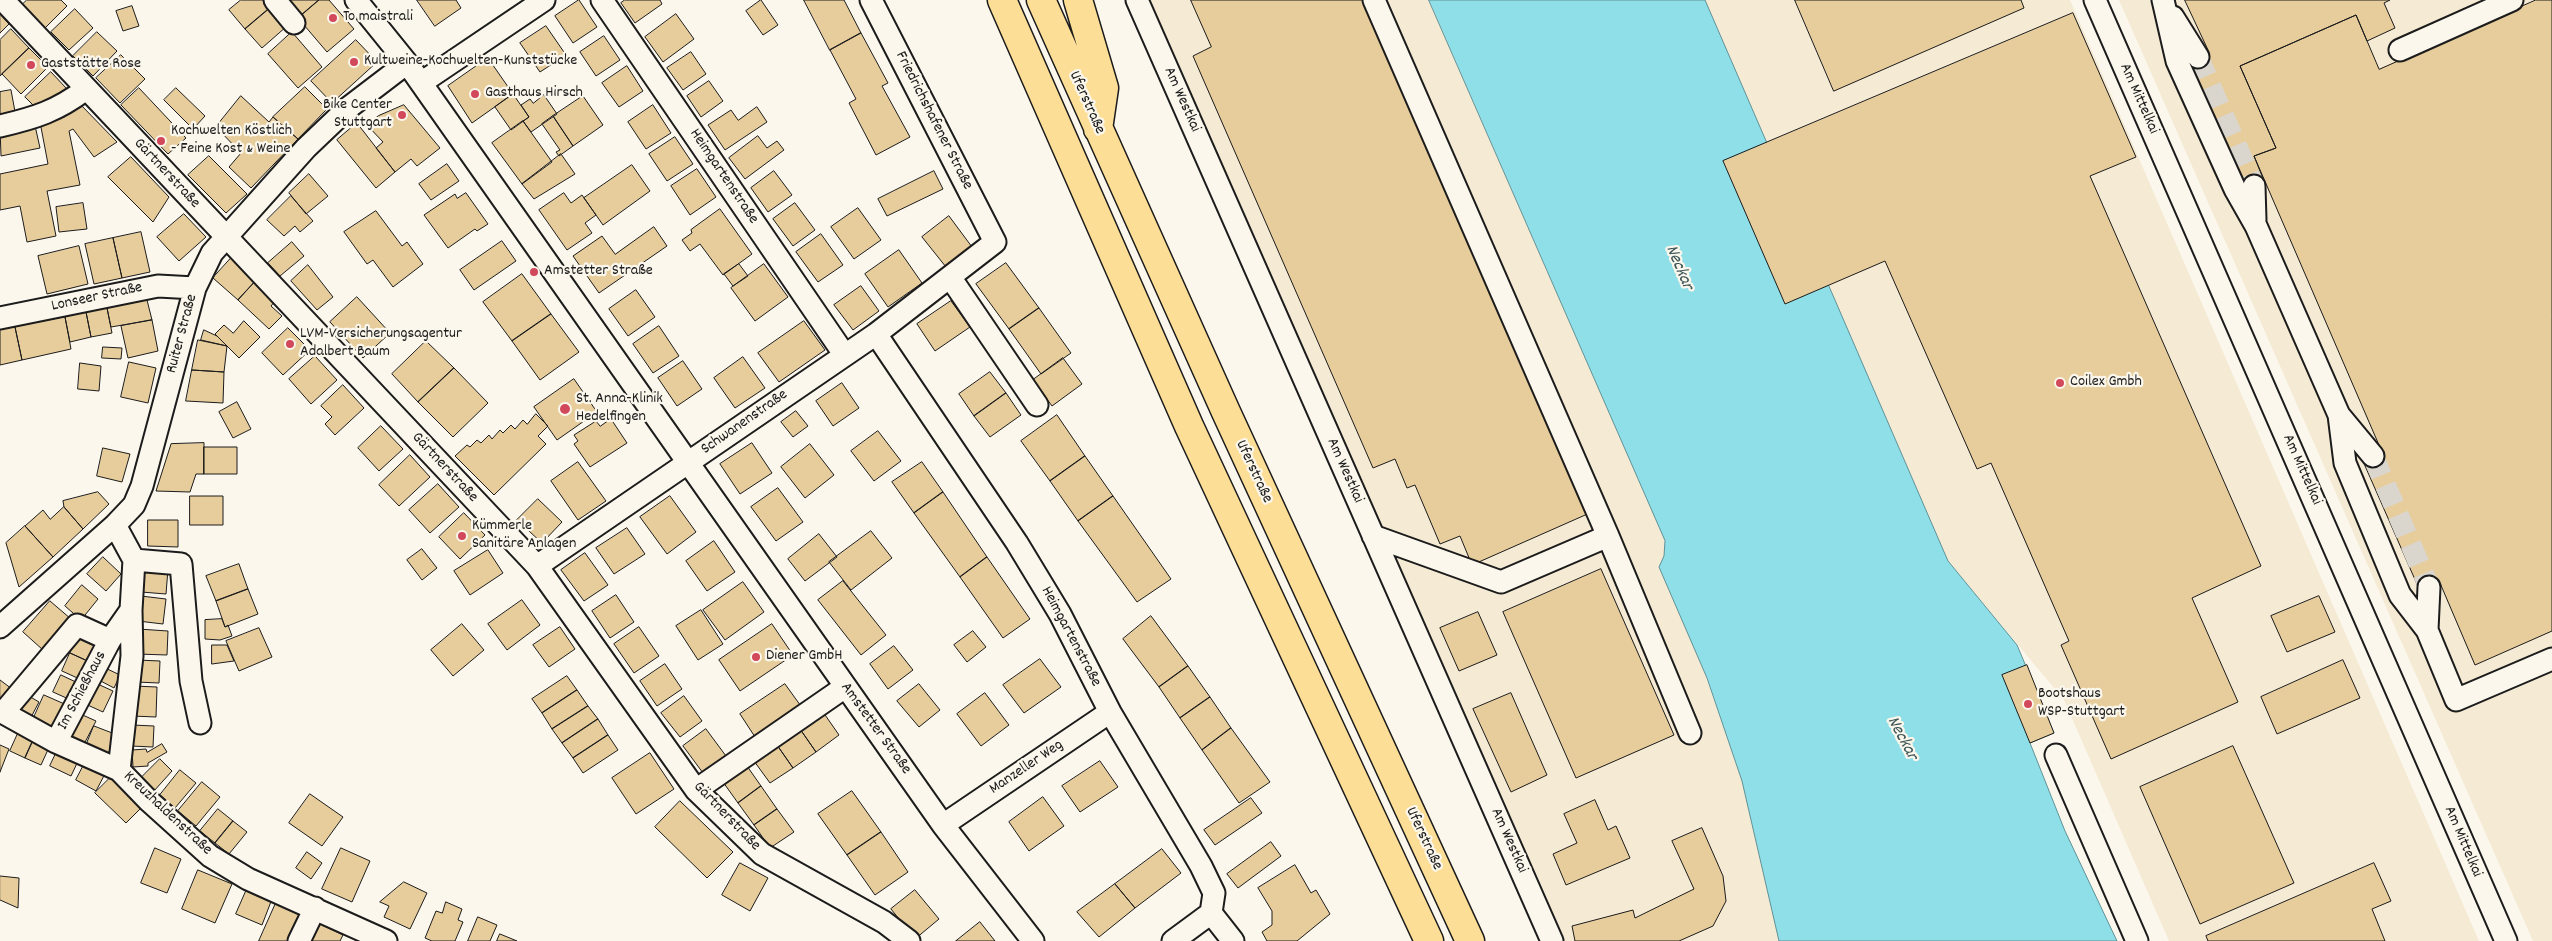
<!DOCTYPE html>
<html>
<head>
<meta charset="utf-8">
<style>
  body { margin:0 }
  canvas { display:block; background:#fbf7ec }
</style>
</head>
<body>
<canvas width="2552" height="941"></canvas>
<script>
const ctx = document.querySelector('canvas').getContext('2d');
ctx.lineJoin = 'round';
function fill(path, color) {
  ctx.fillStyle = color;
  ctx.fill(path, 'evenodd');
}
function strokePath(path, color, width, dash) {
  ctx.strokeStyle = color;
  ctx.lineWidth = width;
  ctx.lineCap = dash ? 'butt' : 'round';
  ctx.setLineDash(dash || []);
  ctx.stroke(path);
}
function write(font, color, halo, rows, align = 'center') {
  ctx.font = font + ' Dekko,sans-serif';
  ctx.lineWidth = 4.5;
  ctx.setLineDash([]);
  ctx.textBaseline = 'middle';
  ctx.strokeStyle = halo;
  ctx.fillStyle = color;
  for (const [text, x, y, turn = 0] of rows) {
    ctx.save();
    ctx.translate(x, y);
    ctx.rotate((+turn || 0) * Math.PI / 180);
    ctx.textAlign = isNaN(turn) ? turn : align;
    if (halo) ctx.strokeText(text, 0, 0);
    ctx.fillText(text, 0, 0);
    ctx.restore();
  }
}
fill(new Path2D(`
  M1147,0H1429L1665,541L1664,556L1742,781L1779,941H1562Z
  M1705,0H2070L2479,941H2169L2064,700L1948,561Z
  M2119,0H2552V941H2533Z`), '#f5ead4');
const water = new Path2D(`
  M1429,0H1705L1948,561L2017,645L2054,733L2030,743L2065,831L2117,941H1779L1742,781L1707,678L1659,567L1664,556L1665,541Z`);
fill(water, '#8edfe8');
strokePath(water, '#609196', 1);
const building = new Path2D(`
  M27,0H61L67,6L45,28L22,5Z
  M241,0H265L271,7L245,29L229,10Z
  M282,0H319L298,18Z
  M319,0H329L354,29L327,52L298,18Z
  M417,0H456L461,8L435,26Z
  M579,0L597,27L573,43L555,16Z
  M625,0H660L662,4L635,23L621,3Z
  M761,0L778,25L763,35L746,11Z
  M804,0H844L861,33L830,50Z
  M1191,0H1367L1592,512L1472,565L1460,536L1440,544L1415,485L1407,488L1395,459L1373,468L1193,56L1211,47Z
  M1795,0H2021L2024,8L1834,91Z
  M2185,0H2390L2384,3L2395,28L2367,41L2356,15L2240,66L2276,148L2254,156L2264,181L2245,190L2189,61L2209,53Z
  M2536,0H2552V631L2475,665L2440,583L2420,591L2362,459L2382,452L2254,156L2276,148L2240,66L2356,15L2379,69Z
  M132,6L139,26L123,31L116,11Z
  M271,7L287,26L262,48L245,29Z
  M75,9L93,28L69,50L51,32Z
  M2073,13L2136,157L2090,176L2261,566L2192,598L2238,702L2111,759L2061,645L2069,641L1991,463L1977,469L1885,261L1785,304L1723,161Z
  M0,14L9,24L0,33Z
  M676,14L694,39L663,62L645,37Z
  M546,26L566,55L540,72L520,43Z
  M11,29L29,48L0,76V40Z
  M97,32L117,51L93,76L73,56Z
  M292,32L322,67L298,88L268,54Z
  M861,33L888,83L882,86L910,137L876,155L849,103L856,99L830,50Z
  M604,36L620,60L596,76L580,52Z
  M356,40L377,62L332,103L311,81Z
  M29,48L48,67L21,94L2,74Z
  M691,52L706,74L683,90L667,68Z
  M121,55L145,79L120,103L96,78Z
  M488,58L513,94L472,123L448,86Z
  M627,66L643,91L619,107L602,83Z
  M51,72L67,89L41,113L25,97Z
  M709,81L723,101L701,117L687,96Z
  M305,87L327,109L298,139L273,117Z
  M139,88L186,138L168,154L121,105Z
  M176,88L205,116L193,129L164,100Z
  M11,90L16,117L0,120V92Z
  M513,94L529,117L511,130L495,107Z
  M544,95L557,114L531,132L523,121L529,117L521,105L530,99L533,103Z
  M241,96L269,122L273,117L298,139L251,188L229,167L241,153L216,127Z
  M583,96L603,125L573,146L553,116Z
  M79,103L117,142L94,157L73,129L69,131L80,185L47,191L56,236L27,242L20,206L0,210V174L48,164L40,122L64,117Z
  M404,105L440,148L417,166L411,159L395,172L376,148L383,142L367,125L378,116Z
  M653,105L671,133L646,149L628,122Z
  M757,107L767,122L725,150L708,125L731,110L738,120Z
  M553,116L573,146L559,156L556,152L560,150L542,124Z
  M34,121L40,148L1,156L0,128Z
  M523,121L552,162L522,184L492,143Z
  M357,123L395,172L376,188L337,140Z
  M758,136L767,148L777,141L784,150L745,179L729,158Z
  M675,137L693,164L667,181L649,154Z
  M561,154L575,174L534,199L522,184Z
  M209,156L247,194L226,213L188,175Z
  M131,157L169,197L153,222L108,177Z
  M447,164L459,181L431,200L419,184Z
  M632,165L650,191L603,225L584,198Z
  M697,169L716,197L690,215L671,186Z
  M774,171L792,195L768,212L751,188Z
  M934,171L943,189L887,216L878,199Z
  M309,174L328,196L306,214L289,193Z
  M466,193L488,224L477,231L475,229L448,248L424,215L455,194L457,198Z
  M564,193L571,203L582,195L596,215L585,223L592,233L567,250L539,210Z
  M291,196L313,221L300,232L295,226L284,236L267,220Z
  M83,203L87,229L59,232L56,207Z
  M795,203L815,230L793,246L773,219Z
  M858,208L881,240L854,259L831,227Z
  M720,209L752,254L723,275L700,244L690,251L682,240L692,233L691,230Z
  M376,211L402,246L407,242L423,264L393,287L373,260L367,264L344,232Z
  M184,214L206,237L179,261L157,237Z
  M949,216L972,247L946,267L922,237Z
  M654,227L667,246L599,293L573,256L602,236L615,254Z
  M141,232L150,272L122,278L113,238Z
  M821,234L843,265L818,282L796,252Z
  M113,238L122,278L94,284L85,244Z
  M502,241L516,261L474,290L460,270Z
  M292,242L304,256L280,276L268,263Z
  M79,246L88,284L47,294L38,256Z
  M899,250L922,283L888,307L865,274Z
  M233,256L258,278L238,300L213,278Z
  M1006,263L1039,308L1009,329L976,284Z
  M739,264L748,276L733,286L724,274Z
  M764,264L788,297L755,321L731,288Z
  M308,265L333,297L317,310L291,281Z
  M522,274L551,314L512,341L483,302Z
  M254,283L275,301L271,306L282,316L269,329L238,300Z
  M861,286L879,311L853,330L834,305Z
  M636,290L655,317L628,336L609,309Z
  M357,297L390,333L363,358L330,322Z
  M147,300L152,320L111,327L107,308Z
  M951,301L970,327L935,351L917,324Z
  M107,308L112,333L91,337L86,312Z
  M1039,308L1071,353L1041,374L1009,329Z
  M86,312L91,337L70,342L65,317Z
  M551,314L579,352L540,380L512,341Z
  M65,317L71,349L22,360L15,327Z
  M152,320L158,351L128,358L121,326Z
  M244,321L260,337L239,358L215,334L224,325L233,333Z
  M804,321L825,350L779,382L758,353Z
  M659,326L679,356L653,373L633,344Z
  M15,327L22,360L0,365V330Z
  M288,328L310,350L283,375L262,353Z
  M204,330L217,336L227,346L201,340Z
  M198,340L227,346L224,372L192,370Z
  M426,341L454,368L418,402L392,374Z
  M103,347L122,348L121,359L102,358Z
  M315,356L337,380L311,404L289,379Z
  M743,357L765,388L735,408L714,378Z
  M1063,358L1082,384L1052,406L1033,380Z
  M683,361L702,389L677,406L658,378Z
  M129,362L156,368L148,403L121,397Z
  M80,363L101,366L99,391L78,389Z
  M454,368L488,403L453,437L418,402Z
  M192,370L224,372L223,403L186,401Z
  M990,372L1006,393L974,416L959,394Z
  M574,379L597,412L557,440L534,407Z
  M842,383L859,408L833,426L816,401Z
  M343,385L364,408L335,435L325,424L332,417L321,406Z
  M1006,393L1021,415L990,437L974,416Z
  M237,402L251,429L233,438L219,412Z
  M796,411L808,426L793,437L781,422Z
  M536,414L548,426L538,436L546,444L494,495L455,456L467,445L470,447L477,440L481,443L489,435L492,439L500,430L503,433L511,425L515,429L523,420L527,424Z
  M1057,415L1085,456L1050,481L1021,441Z
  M611,419L627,443L590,467L574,444L578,441L574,435L596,421L600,426Z
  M381,426L403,449L379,471L358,448Z
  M878,431L901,461L874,481L851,451Z
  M204,443V474H196L190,492L156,491L171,444Z
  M752,443L772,473L740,494L720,464Z
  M810,444L834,475L805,498L781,467Z
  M204,447H237V474H204Z
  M103,448L130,454L122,482L97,476Z
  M410,455L430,477L399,506L379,485Z
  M1085,456L1113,496L1078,521L1050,481Z
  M578,462L606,501L578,520L551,481Z
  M922,462L943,492L914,513L892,482Z
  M438,484L459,507L430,533L409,510Z
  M778,488L803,522L776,541L751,507Z
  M98,492L109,504L83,529L64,507L63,501Z
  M943,492L987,557L960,577L914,513Z
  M190,496H223V525H190Z
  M670,496L696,532L667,554L640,517Z
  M1113,496L1171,579L1137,602L1078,521Z
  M538,499L562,522L542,543L517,520Z
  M64,507L83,529L53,557L25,526L43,510L50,519Z
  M464,513L485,535L460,559L439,537Z
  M148,520H178V547L148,546Z
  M25,526L53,557L19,587L6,543Z
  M627,528L645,554L614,574L596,548Z
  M871,531L892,558L851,590L829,562Z
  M819,534L837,557L805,581L788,559Z
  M714,541L735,572L707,591L686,561Z
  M422,549L437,568L422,580L407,560Z
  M488,550L503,573L470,595L454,571Z
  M585,553L608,585L584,601L561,570Z
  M103,557L121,574L106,591L87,574Z
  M987,557L1030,619L1003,638L960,577Z
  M239,564L248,589L216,601L206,576Z
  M143,567L168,569L166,594L141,592Z
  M1601,569L1674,735L1576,778L1503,612Z
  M843,581L886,635L861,655L818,600Z
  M743,582L764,612L725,640L703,610Z
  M82,585L98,599L81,620L65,606Z
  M248,589L258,614L225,627L216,601Z
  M616,595L634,622L610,638L592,611Z
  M141,596L166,599L163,624L138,621Z
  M2319,596L2335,632L2287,652L2271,616Z
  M522,600L540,625L507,650L488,624Z
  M50,601L71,619L43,650L23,632Z
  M701,610L723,644L698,660L676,626Z
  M1478,612L1497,655L1459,671L1440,628Z
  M1151,616L1188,666L1159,687L1123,639Z
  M222,619L225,627L228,625L232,636L220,640L205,639V620Z
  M462,624L484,650L453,676L431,650Z
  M772,624L793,655L740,691L719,660Z
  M560,627L575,649L549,667L533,645Z
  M639,627L659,656L634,673L614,644Z
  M259,628L272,657L239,671L226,641Z
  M138,629L168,631L167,655L137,654Z
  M973,631L986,647L967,662L954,645Z
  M78,634L101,644L92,663L70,653Z
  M212,645H227L234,661L212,664Z
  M894,646L913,670L888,689L870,664Z
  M70,653L92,663L84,681L62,671Z
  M1040,659L1061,687L1024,713L1003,685Z
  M137,660L160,661L159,683L136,682Z
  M2343,660L2360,698L2277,734L2261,697Z
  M665,664L682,689L657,706L640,681Z
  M2027,665L2054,733L2030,743L2002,675Z
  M101,666L120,675L114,688L95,678Z
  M1188,666L1210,697L1180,718L1159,687Z
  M61,675L80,684L73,701L53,692Z
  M567,676L577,690L542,713L532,699Z
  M0,680L12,689L0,704Z
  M91,681L113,691L103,712L81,702Z
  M785,684L803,709L757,740L740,714Z
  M919,684L940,710L919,727L897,701Z
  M133,686L157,687L156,717L132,716Z
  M577,690L588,706L552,729L542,713Z
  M22,692L39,702L29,721L12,713Z
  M985,693L1009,725L981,746L957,714Z
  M1511,693L1547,775L1511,792L1473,709Z
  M44,695L69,706L56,735L31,724Z
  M684,696L702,721L680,737L661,713Z
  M1210,697L1231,728L1202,750L1180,718Z
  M588,706L598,719L562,743L552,729Z
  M76,712L96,721L83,746L64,736Z
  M823,712L839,735L816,752L800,729Z
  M598,719L608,735L573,758L562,743Z
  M132,725L154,726L153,747L131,746Z
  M94,726L120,736L111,759L85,748Z
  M1231,728L1270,782L1239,803L1202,750Z
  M20,729L35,736L25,758L10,751Z
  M706,729L726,756L703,773L683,746Z
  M800,729L816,752L793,768L777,745Z
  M608,735L618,750L583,773L573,758Z
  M35,736L51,743L41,765L25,758Z
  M162,744L167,752L148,763V766L133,767L132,750L146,749L147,752Z
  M0,745L9,749L0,772Z
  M777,745L793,768L770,783L754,761Z
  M2233,746L2294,883L2200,924L2140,787Z
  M59,747L80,757L71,776L50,766Z
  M650,753L674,789L636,814L612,778Z
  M87,759L107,770L96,791L76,780Z
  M160,759L172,771L153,792L140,779Z
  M1100,761L1118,787L1080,812L1062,786Z
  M747,766L761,786L738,803L723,782Z
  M180,770L196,783L175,808L160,795Z
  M113,775L144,805L126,823L95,793Z
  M202,782L220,797L196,826L178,811Z
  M761,786L777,809L754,825L738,803Z
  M852,791L881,832L847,855L818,814Z
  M310,794L343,817L322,846L289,823Z
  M1043,797L1064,826L1029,851L1009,822Z
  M1251,798L1262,813L1215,845L1204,830Z
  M1595,800L1608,830L1616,826L1630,858L1566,885L1553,854L1577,843L1564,814Z
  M680,801L733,852L707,878L655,827Z
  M218,809L233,821L215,843L200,831Z
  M777,809L794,832L770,848L754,825Z
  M233,821L247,832L229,854L215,843Z
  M1702,828L1723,876L1726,901L1713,926L1679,941H1575L1572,926L1633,910L1635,918L1694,889L1672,841Z
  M881,832L908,872L875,895L847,855Z
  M1271,842L1281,856L1238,888L1227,874Z
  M155,848L181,859L167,893L141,883Z
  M341,848L370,861L352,902L322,889Z
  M1162,849L1181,873L1135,908L1115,884Z
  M307,852L322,863L311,879L296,868Z
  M740,863L768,878L750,911L722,895Z
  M2374,863L2391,901L2372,909L2385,941H2208L2206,936Z
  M1295,865L1311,893L1316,890L1330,914L1297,941H1267L1262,932L1272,925V911L1258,888Z
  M198,870L232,884L215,923L182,909Z
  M0,876L19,878L18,908L0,900Z
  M404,882L427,893L410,929L384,917L389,906L380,902Z
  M1115,884L1135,908L1099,937L1077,912Z
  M247,889L272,899L262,925L236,914Z
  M915,890L939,919L915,939L891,909Z
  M446,902L462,909L458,920L463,922L455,941H432L425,938L436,911L442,913Z
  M276,903L301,914L289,941H259Z
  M478,917L497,925L490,941H468Z
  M980,922L995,941H956Z
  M320,924L343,935L340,941H312Z
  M500,934L517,941H497Z`);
fill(building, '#e7cd9c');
strokePath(building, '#1c1c1c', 1);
strokePath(new Path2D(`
  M2198,57L2254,186
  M2373,456L2429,587`), '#dad6cd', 21, [21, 11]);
const minor = new Path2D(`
  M3,0L537,566L696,790L762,854L884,922L909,941
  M275,0L294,23
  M356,0L407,63L943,825L1033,941
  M602,0L844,354
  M1137,0L1552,941
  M1374,0L1608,536L1690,733
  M2095,0L2506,941
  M2163,0L2177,61L2235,189L2256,226L2339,415L2345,463L2400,595L2427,630L2456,700L2552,659
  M2173,17L2198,57
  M2400,50L2512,0
  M421,83L544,0
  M0,126C35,118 57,111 86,89
  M2254,186L2255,220
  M950,277L1037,405
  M0,318L158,286L195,288
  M876,334L1017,543L1060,614L1110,712L1201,866L1214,893L1211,913L1173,941
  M2339,415L2373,456
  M115,525L134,560L131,610L132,656L119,770L149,801L210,856L248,879L386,941
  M1373,536L1501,582L1608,536
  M134,560L181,564L191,681L200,723
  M537,566L876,334L995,242L871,0
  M0,627L115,525L134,505L142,486L195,288L212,253L306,148L348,108L407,63
  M2427,630L2429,587
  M0,711L56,742L119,770
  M3,713L77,625L110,640
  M56,742L110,640L131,610
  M2056,755L2137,941
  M696,790L845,687
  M943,825L1110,712
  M1211,913L1233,941
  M299,941L315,908`);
const highway = new Path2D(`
  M1002,0L1189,426L1429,941
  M1041,0L1226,412L1470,941
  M1078,0L1104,88L1098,129`);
strokePath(minor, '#1c1c1c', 25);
strokePath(highway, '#1c1c1c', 31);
strokePath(minor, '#fbf7ec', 21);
strokePath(highway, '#fdde96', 28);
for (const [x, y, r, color] of [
  [333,18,5,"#d1495b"],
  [354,62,5,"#d1495b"],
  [31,65,5,"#d1495b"],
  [475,94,5,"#d1495b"],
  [402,115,5,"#d1495b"],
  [161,141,5,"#d1495b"],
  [534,272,5,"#d1495b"],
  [290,344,5,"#d1495b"],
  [2060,383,5,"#d1495b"],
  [565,409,6,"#d1495b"],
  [462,536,5,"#d1495b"],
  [756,657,5,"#d1495b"],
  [2028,704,5,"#d1495b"]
]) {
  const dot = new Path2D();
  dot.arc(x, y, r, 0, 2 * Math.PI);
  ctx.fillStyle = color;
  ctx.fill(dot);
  strokePath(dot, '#fbf7ec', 2);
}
write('16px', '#1c1c1c', '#fbf7ec', [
  ["To maistrali",343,18],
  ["Kultweine-Kochwelten-Kunststücke",364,62],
  ["Gaststätte Rose",41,65],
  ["Gasthaus Hirsch",485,94],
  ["Bike Center",392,106,"right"],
  ["Stuttgart",392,124,"right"],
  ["Kochwelten Köstlich",171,132],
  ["- Feine Kost & Weine",171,150],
  ["Amstetter Straße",544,272],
  ["LVM-Versicherungsagentur",300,335],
  ["Adalbert Baum",300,353],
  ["Coilex Gmbh",2070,383],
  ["St. Anna-Klinik",576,400],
  ["Hedelfingen",576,418],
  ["Kümmerle",472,527],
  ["Sanitäre Anlagen",472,545],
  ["Diener GmbH",766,657],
  ["Bootshaus",2038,695],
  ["WSP-Stuttgart",2038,713]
], 'left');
write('16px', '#1c1c1c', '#fbf7ec', [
  ["Am Mittelkai",2138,99,66],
  ["Am Westkai",1181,100,66],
  ["Uferstraße",1086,103,66],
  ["Friedrichshafener Straße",933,121,63],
  ["Gärtnerstraße",166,174,47],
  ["Heimgartenstraße",723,177,56],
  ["Lonseer Straße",97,298,-12],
  ["Ruiter Straße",183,334,-75],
  ["Schwanenstraße",745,423,-35],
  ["Gärtnerstraße",444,468,47],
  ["Am Mittelkai",2301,470,66],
  ["Am Westkai",1344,471,66],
  ["Uferstraße",1253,472,65],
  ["Heimgartenstraße",1070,637,62],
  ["Im Schießhaus",83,691,-62],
  ["Amstetter Straße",875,729,54],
  ["Manzeller Weg",1027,768,-34],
  ["Kreuzhaldenstraße",167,814,43],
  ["Gärtnerstraße",726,817,46],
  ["Uferstraße",1423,839,65],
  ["Am Westkai",1508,841,66],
  ["Am Mittelkai",2462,842,67]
]);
write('italic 18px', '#3e5659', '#fbf7ec', [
  ["Neckar",1678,268,67],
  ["Neckar",1901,739,62]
]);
</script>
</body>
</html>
